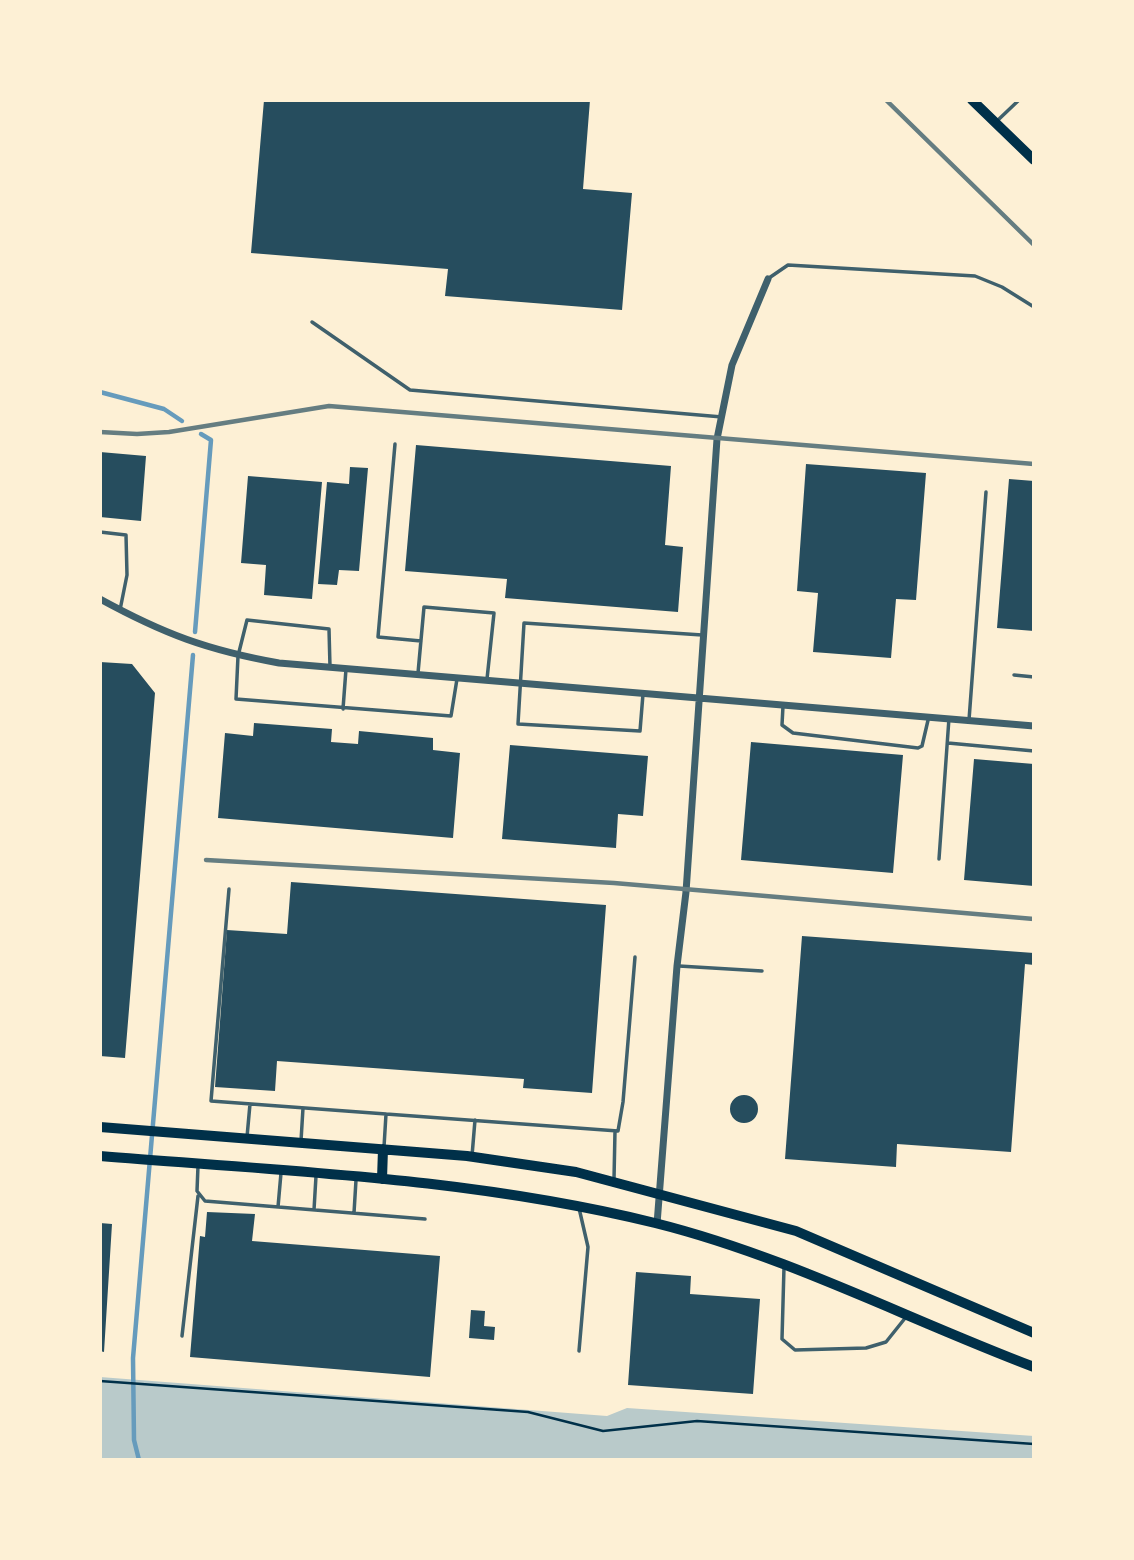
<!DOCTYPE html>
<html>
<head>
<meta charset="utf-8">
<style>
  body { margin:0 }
  #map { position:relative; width:1134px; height:1560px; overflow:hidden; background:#fdf0d5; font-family:Roboto,sans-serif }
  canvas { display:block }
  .frame { position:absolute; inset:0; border:102px solid #fdf0d5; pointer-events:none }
</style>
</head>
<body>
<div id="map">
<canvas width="1134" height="1560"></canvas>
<div class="frame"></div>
</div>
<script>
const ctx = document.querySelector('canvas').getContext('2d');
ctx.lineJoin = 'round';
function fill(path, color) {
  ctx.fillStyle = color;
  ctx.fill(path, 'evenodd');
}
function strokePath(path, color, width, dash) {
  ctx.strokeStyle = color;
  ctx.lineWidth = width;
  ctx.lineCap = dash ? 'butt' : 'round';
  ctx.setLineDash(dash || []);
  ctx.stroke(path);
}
fill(new Path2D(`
  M100,1377L607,1416L627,1408L1034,1436V1460H100Z`), '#b9caca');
strokePath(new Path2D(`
  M100,392L164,409L182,421
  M195,632L211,440L201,434
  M139,1460L134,1440L133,1358L193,655`), '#669bbc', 4.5);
fill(new Path2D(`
  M264,100H590L583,189L632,193L622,310L445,296L448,269L251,253Z
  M416,445L671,466L665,545L683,547L678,612L505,598L507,579L405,571Z
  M100,452L146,456L141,521L100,517Z
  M806,464L926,473L916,600L896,599L891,658L813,652L818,593L797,591Z
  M350,467L368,468L359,571L339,570L337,585L318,584L327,482L349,484Z
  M248,476L322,482L312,599L264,595L266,565L241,563Z
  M1009,479L1034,481V631L997,628Z
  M100,662L132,664L155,693L125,1058L100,1056Z
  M254,723L332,729L331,742L358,744L359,731L433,738V750L460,753L453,838L218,818L225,733L253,736Z
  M751,742L903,755L893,873L741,860Z
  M510,745L648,756L643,816L618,814L616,848L502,839Z
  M974,759L1034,764V886L964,880Z
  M291,882L606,905L592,1093L523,1088L524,1079L277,1061L275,1091L215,1087L227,930L287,934Z
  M802,936L1034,953V965L1025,964L1011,1152L897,1144L896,1167L785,1159Z
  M730 1109a14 14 0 1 1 28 0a14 14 0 1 1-28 0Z
  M207,1212L255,1214L252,1241L440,1256L430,1377L190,1357L200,1236L205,1237Z
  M100,1223L112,1224L104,1352L100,1351Z
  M636,1272L691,1276L690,1294L760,1299L753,1394L628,1385Z
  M471,1310L485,1311L484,1326L495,1327L494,1340L469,1338Z`), '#264d5e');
strokePath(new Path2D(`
  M100,1381L528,1412L603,1431L697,1421L1034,1444`), '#003049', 2.5);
strokePath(new Path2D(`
  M998,120L1019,100
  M769,278L788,265L975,276L1002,287L1034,307
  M312,322L410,390L722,417
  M395,444L378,637L421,641
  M100,532L126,535L127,575L120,610
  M330,667L329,629L247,620L238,656L236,699L451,716L457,679
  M418,673L424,607L494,613L487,679
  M1014,675L1034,677
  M643,694L640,731L518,724L524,623L702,635
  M783,706L782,725L793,733L918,748L922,746L929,716
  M343,709L346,669
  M969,720L986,492
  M948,743L1034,751
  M939,859L949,718
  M229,889L211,1101L386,1114
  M679,966L762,971
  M247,1137L250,1104
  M301,1141L303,1108
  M384,1147L386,1114L618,1131L623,1102L635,957
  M472,1156L475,1120
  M198,1166L197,1191L205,1201L425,1219
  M614,1179L615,1131
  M278,1207L281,1173
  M314,1210L316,1176
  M354,1213L356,1180
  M784,1267L782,1339L795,1350L866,1348L886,1342L906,1317
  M182,1336L198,1196
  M579,1351L588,1247L579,1208`), '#3f606c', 3.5);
strokePath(new Path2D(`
  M100,599C164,634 207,650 279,663L1034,726
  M657,1224L677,966L686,892L717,439L732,365L768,279`), '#3f606c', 7);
strokePath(new Path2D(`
  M972,100L1034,160
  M100,1127L467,1156L576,1172L796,1231L1034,1333
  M100,1156C285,1171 473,1178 655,1223C787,1256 907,1319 1034,1367
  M382,1179L383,1149`), '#003049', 10);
strokePath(new Path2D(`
  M886,100L1034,245
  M100,432L137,434L169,432L329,406L1034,464
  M206,860L614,883L1034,919`), '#657d81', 4.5);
</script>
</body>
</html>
